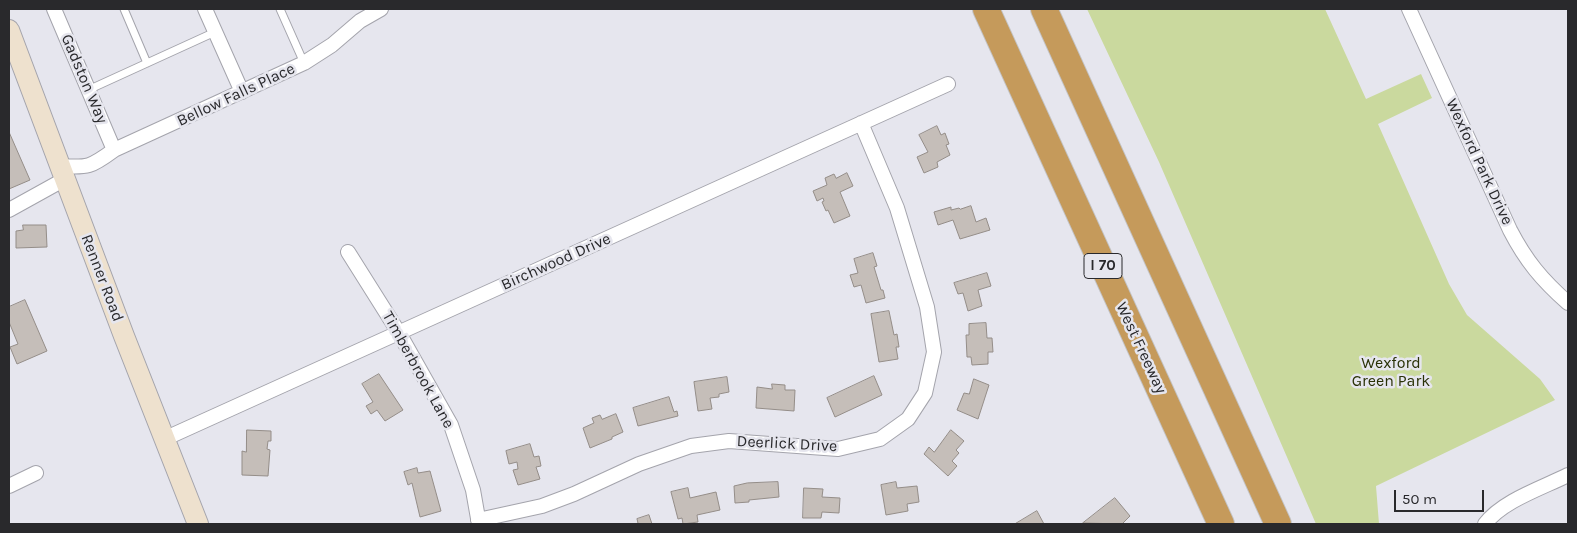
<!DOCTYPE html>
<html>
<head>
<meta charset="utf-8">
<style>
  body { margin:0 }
  #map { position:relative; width:1577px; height:533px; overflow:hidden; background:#e6e6ee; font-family:Karla,sans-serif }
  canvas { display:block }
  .frame { position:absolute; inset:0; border:10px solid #29292c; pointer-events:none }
  .scale { position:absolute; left:1394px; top:490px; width:90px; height:22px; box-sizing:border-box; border:2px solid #29292c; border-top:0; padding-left:6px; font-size:15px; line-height:18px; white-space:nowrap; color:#29292c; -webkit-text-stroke:4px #e6e6ee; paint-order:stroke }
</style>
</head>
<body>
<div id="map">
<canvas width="1577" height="533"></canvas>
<div class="frame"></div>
<div class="scale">50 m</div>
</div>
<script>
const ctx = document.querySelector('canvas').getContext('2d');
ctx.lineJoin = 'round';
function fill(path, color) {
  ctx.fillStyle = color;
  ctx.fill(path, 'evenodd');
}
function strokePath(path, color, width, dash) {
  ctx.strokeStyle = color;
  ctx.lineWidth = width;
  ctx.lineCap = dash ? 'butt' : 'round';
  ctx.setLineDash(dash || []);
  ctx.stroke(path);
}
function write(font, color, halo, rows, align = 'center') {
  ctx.font = font + ' Karla,sans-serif';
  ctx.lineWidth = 5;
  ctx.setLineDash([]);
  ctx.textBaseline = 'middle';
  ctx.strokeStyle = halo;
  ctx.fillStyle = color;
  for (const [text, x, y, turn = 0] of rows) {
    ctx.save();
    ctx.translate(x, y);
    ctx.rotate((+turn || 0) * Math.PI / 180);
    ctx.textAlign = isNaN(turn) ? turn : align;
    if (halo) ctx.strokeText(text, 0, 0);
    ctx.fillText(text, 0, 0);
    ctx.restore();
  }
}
fill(new Path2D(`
  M1087,9H1325L1366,99L1421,74L1432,98L1378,124L1449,284L1467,315L1540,379L1555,400L1376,486L1379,524H1316L1159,162Z`), '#cad99e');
const building = new Path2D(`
  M937,126L941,135L945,133L949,144L946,145L950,155L937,162L938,167L924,173L917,157L928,152L919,135Z
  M9,132L30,180L9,189Z
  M847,173L853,186L840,192L850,216L834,223L828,210L826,211L822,202L824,201L823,198L817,201L813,191L827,185L825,178L834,174L836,178Z
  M971,206L976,222L986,218L990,230L960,239L953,220L938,225L934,212L951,207V210L959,208L960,209Z
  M23,225H46L47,247L16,248V231L23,230Z
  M873,253L877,266L874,267L881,290H883L885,298L866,303L861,285L854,287L850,275L858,273L854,259Z
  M987,273L991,286L978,290L982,306L968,311L963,293L958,294L954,283Z
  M25,300L47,351L17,364L10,347L18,344L9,322V307Z
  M889,311L894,335L897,334L899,347H896L898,359L879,362L871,314Z
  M986,323L987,338H992L993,352H988V364L972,365L971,357H967L966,335H969V324Z
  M379,374L403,410L385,421L377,410L371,414L366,406L373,402L362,384Z
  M874,376L882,395L835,417L827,398Z
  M727,377L729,392L719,394V397L710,398L712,409L698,411L694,382Z
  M974,379L989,385L978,419L957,410L964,393L969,394Z
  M772,384L785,385V390H795L794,411L756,408L757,387L772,389Z
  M669,397L674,412L677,411L678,416L638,426L633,408Z
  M616,414L623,432L612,437V439L590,448L583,428L594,423L592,418L600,415L602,419Z
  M247,430L271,431V441H268L267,449L270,450L268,476L242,475V451L246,452Z
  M951,430L964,441L956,450L959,453L952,461L957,466L948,476L924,454L929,447L934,452Z
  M530,444L534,457L539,456L541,466L536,467L540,479L518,485L513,470L518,469L517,462L509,464L506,451Z
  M417,468L418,473L430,471L441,511L420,517L412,483L408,485L404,472Z
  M778,482L779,497L749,500V502L735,503L734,486L747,483Z
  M896,482L897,488L917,486L919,502L907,504L908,511L886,515L881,485Z
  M688,488L690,498L716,492L720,510L697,515L698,522L683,524L682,518L678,519L671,492Z
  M804,488L823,489L822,497L840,498L839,513L822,512L821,518H803Z
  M1115,498L1130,516L1122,524L1083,523Z
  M1037,511L1044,524H1015Z
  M649,515L652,524H636L638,523L637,519Z`);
fill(building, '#c5beb9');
strokePath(building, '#948d88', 1);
const service = new Path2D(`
  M124,9L147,63
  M280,9L304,63
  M88,90L215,32`);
const minor = new Path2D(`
  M54,9L114,150
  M205,9L242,92
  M1409,9L1510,230C1526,261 1542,280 1568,303
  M60,166C88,168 91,167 114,150L304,63L332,45L360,21L381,9
  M9,210L65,179
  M348,252L399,333L451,425L473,490L479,524
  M164,439L948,84
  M9,486L36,473
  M478,520L542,506L574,494L639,464L691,446L729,441L838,449L880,439L908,419L925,393L934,352L927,307L897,208L861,123
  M1485,524C1502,501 1542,488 1568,475`);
const secondary = new Path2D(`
  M9,30L124,336L198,524`);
const motorway = new Path2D(`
  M986,9L1221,524
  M1044,9L1278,524`);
strokePath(service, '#a4a4ac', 9);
strokePath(minor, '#a4a4ac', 16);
strokePath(secondary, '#a4a4ac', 22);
strokePath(motorway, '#c3c3c4', 28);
strokePath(service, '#fff', 7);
strokePath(minor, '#fff', 14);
strokePath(secondary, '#eee1ce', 20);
strokePath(motorway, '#c59a5b', 26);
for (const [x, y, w] of [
  [1103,266,38]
]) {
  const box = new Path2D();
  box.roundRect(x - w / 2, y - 12.5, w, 25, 4);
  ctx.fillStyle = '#e6e6ee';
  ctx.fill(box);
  strokePath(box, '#29292c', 1);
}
write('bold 15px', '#29292c', null, [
  ["I 70",1103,266]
]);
write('16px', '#29292c', '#e6e6ee', [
  ["Gadston Way",84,79,67],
  ["Bellow Falls Place",236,95,-25],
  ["Wexford Park Drive",1479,162,65],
  ["Birchwood Drive",556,262,-24],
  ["Renner Road",102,278,69],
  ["West Freeway",1141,348,65],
  ["Timberbrook Lane",418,370,61],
  ["Deerlick Drive",787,444,3]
]);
write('16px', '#2a3207', '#e6e6ee', [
  ["Wexford",1391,363],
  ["Green Park",1391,381]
]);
</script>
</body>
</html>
